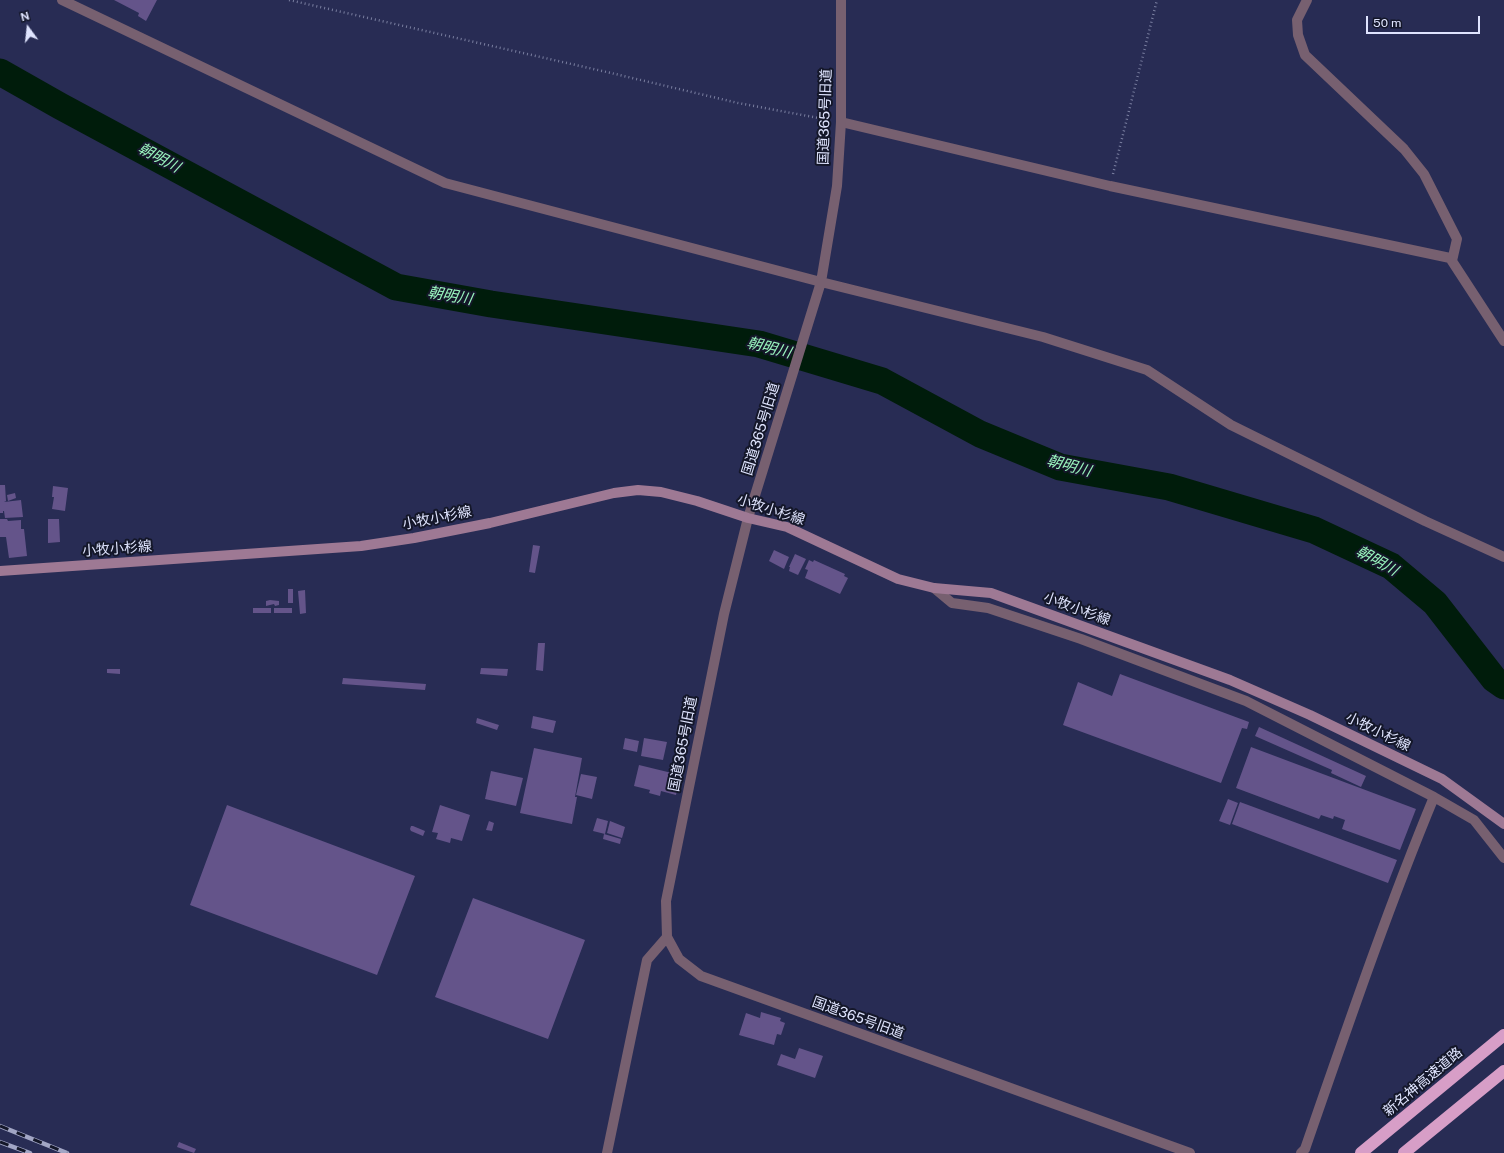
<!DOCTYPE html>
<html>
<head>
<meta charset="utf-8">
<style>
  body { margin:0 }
  #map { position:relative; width:1504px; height:1153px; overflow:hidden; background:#282c54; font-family:"Public Sans",sans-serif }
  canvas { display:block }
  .north { position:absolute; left:8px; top:8px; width:40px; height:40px; -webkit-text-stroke:3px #141729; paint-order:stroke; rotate:345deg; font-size:11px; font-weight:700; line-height:16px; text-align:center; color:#dfe4fe }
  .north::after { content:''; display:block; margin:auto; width:14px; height:18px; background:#dfe4fe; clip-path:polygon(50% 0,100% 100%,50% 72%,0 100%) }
  .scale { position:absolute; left:1366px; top:16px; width:114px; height:18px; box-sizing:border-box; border:2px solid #dfe4fe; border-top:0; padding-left:5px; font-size:12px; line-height:14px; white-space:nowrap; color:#dfe4fe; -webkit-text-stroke:3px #141729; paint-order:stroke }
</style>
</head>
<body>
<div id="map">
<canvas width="1504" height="1153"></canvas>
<div class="north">N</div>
<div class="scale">50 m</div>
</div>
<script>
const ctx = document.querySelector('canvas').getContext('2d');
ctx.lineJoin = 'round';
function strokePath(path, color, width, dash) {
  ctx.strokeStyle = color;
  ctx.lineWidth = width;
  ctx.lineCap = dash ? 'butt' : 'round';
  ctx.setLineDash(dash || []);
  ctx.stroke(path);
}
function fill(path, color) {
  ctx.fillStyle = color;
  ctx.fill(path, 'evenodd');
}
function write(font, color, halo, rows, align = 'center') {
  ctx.font = font + ' "Public Sans","Noto Sans JP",sans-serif';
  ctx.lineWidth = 4;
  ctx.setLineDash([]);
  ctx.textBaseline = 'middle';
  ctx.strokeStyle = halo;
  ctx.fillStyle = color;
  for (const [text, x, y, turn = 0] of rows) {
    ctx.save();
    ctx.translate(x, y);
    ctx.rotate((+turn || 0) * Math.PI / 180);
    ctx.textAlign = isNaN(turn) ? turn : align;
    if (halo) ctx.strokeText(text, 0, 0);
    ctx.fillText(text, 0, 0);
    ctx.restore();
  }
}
strokePath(new Path2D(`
  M0,72L60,106L396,287L491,304L759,344L882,381L980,434L1060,467L1169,487L1314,530L1391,566L1435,603L1494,679L1504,686`), '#001c0b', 27);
fill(new Path2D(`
  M114,0H157L146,21L138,16L139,13Z
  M0,485H5L6,501L4,502L21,500L23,517L5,518L4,511H3V513H0Z
  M53,486L68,488L65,511L52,509L54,497H52Z
  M15,493L16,498L8,501L7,495Z
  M0,519H7L8,521L21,520V529H24L27,556L9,558L6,537H0Z
  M48,519H59L60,542L48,543Z
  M533,545L540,546L535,573L529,572Z
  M774,550L789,557L784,569L769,561Z
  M795,554L806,559L798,575L789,571L790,567H789Z
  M809,560L813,562L814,560L845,574L844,576L848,578L840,594L805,578L808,570L805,569Z
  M288,589H293V603H288Z
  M305,590L306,613L300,614L298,591Z
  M270,600L279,601V605L275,606L274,604L266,606V601Z
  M253,608H271V613H253Z
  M274,608H292V613H274Z
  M538,643H545L543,671L536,670Z
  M481,668L508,669L507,676L480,674Z
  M107,669H120V674L107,673Z
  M1120,674L1249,722L1247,729L1242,728L1221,783L1063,725L1078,682L1112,696Z
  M343,678L426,684L425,690L342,684Z
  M533,716L556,721L553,733L531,728Z
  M477,718L499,725L497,730L476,723Z
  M1259,727L1366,776L1361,787L1331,773L1332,770L1255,736Z
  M625,738L639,741L637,752L623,749Z
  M644,738L667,742L663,760L641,756Z
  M1251,747L1416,809L1400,850L1342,829L1345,820L1334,816L1333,819L1321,815L1319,819L1236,788Z
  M534,748L582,758L575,797H577L572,824L520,813Z
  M639,765L680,775L676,795L661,791L660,796L649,793L650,790L634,786Z
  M491,771L523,778L516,806L485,799Z
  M581,774L597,777L592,799L576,795Z
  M1228,799L1238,803L1230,825L1219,821Z
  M1240,802L1397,860L1388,883L1232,824Z
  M227,805L415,876L377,975L190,905Z
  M440,805L470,815L462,841L451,838L450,843L436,839L438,833L432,832Z
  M597,818L608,821L605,834L593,831Z
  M489,821L494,823L492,831L486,830Z
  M610,821L625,827L622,838L607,833Z
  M411,826H413L425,831L423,836L411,831L410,829Z
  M604,834L621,839L620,844L603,839Z
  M473,898L585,940L548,1039L435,997Z
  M761,1012L781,1018L780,1021L785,1023L781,1035L777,1034L774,1045L739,1035L746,1013L760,1018Z
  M799,1048L823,1056L815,1078L777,1065L781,1054L795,1059Z
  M179,1142L196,1149L194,1153L177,1147Z`), '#64548a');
strokePath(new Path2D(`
  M289,0L611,73L738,103L829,120
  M1113,174L1157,0`), '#7a7fa0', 2.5, [1, 3]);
strokePath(new Path2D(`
  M1307,0L1297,20L1298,35L1305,55L1404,149L1424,174L1457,239L1452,261
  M841,122L1110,186L1450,258L1504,341
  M748,518L724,614L666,901L667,937L679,959L701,976L1190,1153
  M934,588L952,603L988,608L1081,639L1246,701L1434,797L1474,820L1504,858
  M607,1153L647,960L667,937
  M1301,1153L1305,1149C1346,1031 1386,913 1434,797`), '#776070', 10);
strokePath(new Path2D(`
  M62,0L445,183L821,282L1043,337L1147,370L1231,425L1425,521L1504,557
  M748,518L821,282L837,186L841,122V0`), '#776070', 10);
strokePath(new Path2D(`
  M0,571L361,546L414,538L490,523L614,493L638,490L661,492L697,501L748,518L787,527L898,579L934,588L991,593L1230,680L1310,715L1442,779L1504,824`), '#9e7994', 10);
strokePath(new Path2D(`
  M1361,1153L1504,1035
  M1404,1153L1504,1071`), '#d79ec7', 12);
const rail = new Path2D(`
  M0,1126L67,1153
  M0,1142L30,1153`);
strokePath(rail, '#a2a6c5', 4.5);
strokePath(rail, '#141729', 3, [9]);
write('14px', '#dfe4fe', '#141729', [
  ["国道365号旧道",825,117,-88],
  ["国道365号旧道",761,429,-73],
  ["小牧小杉線",771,510,18],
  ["小牧小杉線",437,518,-11],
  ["小牧小杉線",117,549,-4],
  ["小牧小杉線",1077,609,20],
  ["小牧小杉線",1378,732,26],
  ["国道365号旧道",683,744,-79],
  ["国道365号旧道",858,1018,20],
  ["新名神高速道路",1423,1082,-40]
]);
write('italic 15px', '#9af5be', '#141729', [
  ["朝明川",159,158,28],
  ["朝明川",450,296,10],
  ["朝明川",769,348,14],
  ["朝明川",1069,466,15],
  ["朝明川",1377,561,29]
]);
</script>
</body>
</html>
